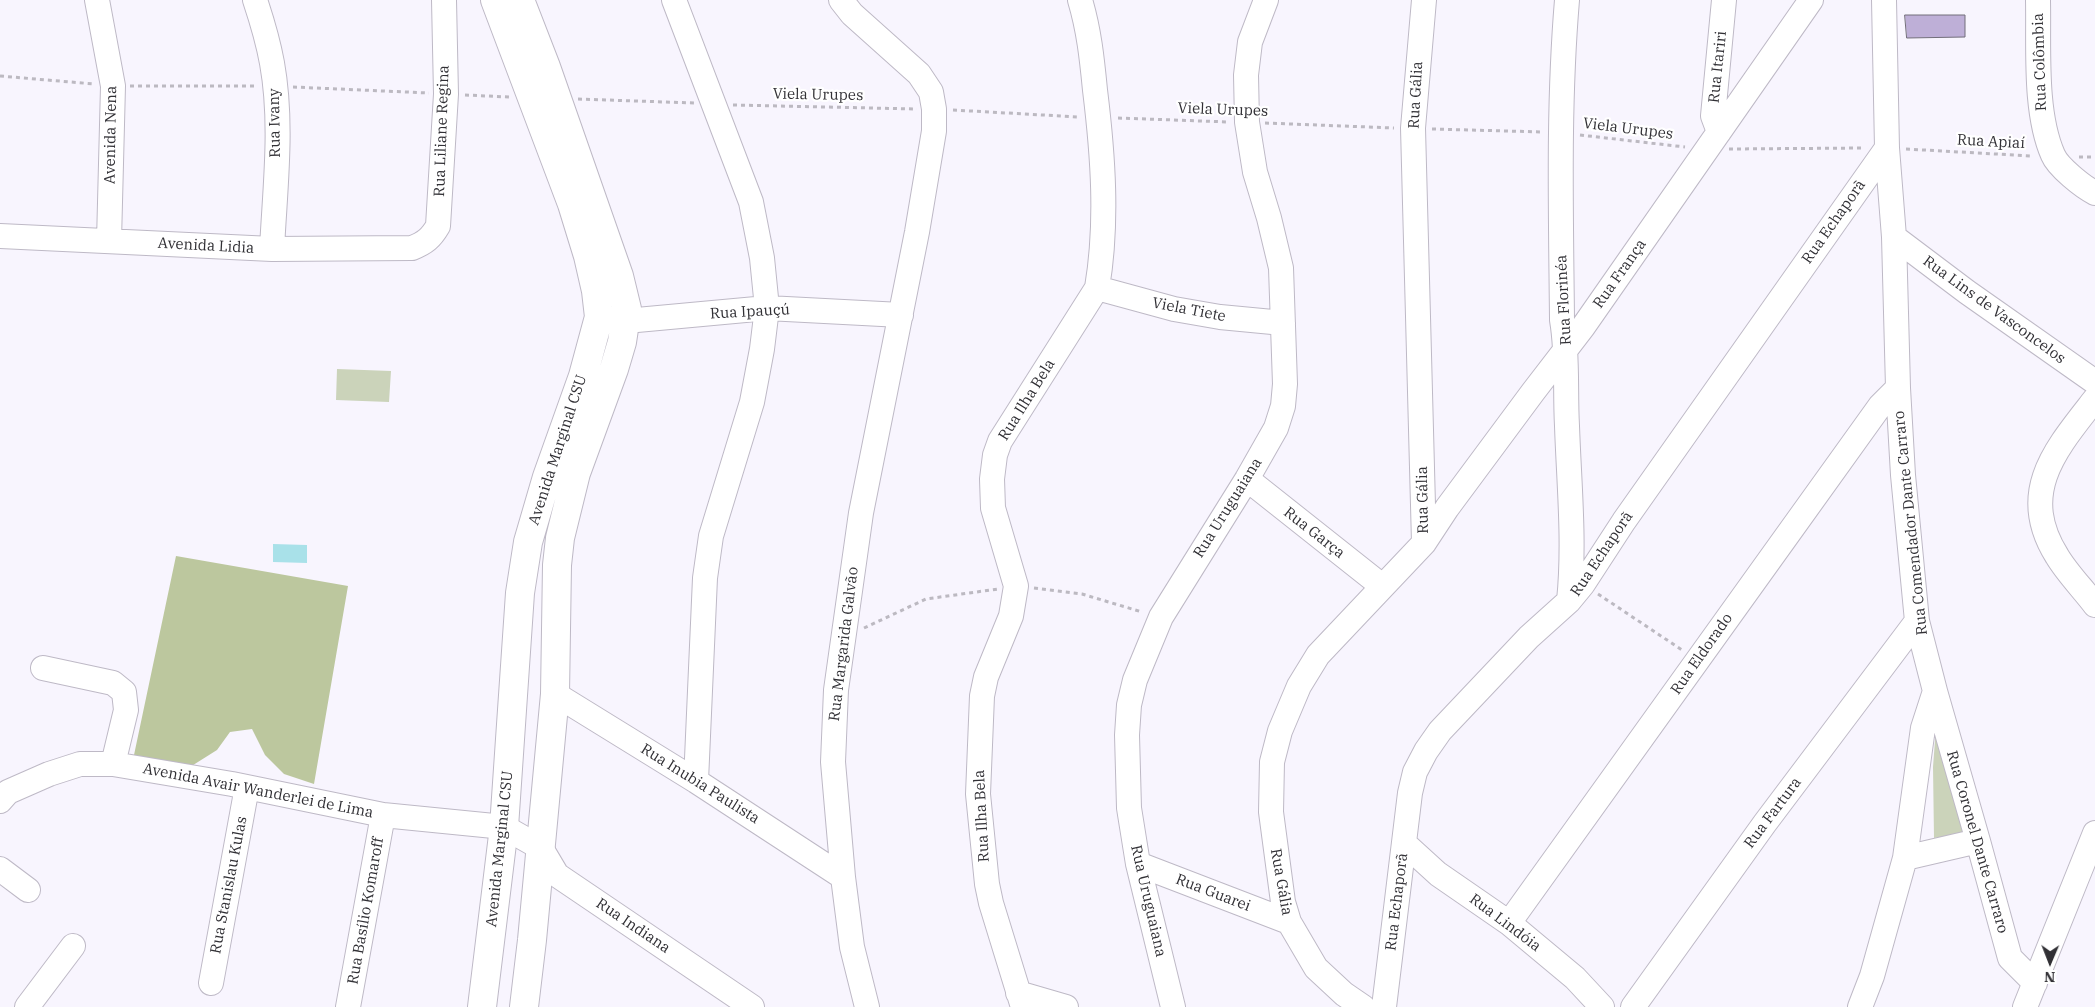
<!DOCTYPE html>
<html>
<head>
<meta charset="utf-8">
<style>
  body { margin:0 }
  #map { position:relative; width:2095px; height:1007px; overflow:hidden; background:#f8f5fe; font-family:"IBM Plex Serif",serif }
  canvas { display:block }
  .north { position:absolute; left:2025px; top:937px; width:50px; height:50px; -webkit-text-stroke:4px #fff; paint-order:stroke; rotate:181deg; font-size:14px; font-weight:700; line-height:20px; text-align:center; color:#313035 }
  .north::after { content:''; display:block; margin:auto; width:18px; height:22px; background:#313035; clip-path:polygon(50% 0,100% 100%,50% 72%,0 100%) }
</style>
</head>
<body>
<div id="map">
<canvas width="2095" height="1007"></canvas>
<div class="north">N</div>
</div>
<script>
const ctx = document.querySelector('canvas').getContext('2d');
ctx.lineJoin = 'round';
function fill(path, color) {
  ctx.fillStyle = color;
  ctx.fill(path, 'evenodd');
}
function strokePath(path, color, width, dash) {
  ctx.strokeStyle = color;
  ctx.lineWidth = width;
  ctx.lineCap = dash ? 'butt' : 'round';
  ctx.setLineDash(dash || []);
  ctx.stroke(path);
}
function write(font, color, halo, rows, align = 'center') {
  ctx.font = font + ' "IBM Plex Serif",serif';
  ctx.lineWidth = 4.5;
  ctx.setLineDash([]);
  ctx.textBaseline = 'middle';
  ctx.strokeStyle = halo;
  ctx.fillStyle = color;
  for (const [text, x, y, turn = 0] of rows) {
    ctx.save();
    ctx.translate(x, y);
    ctx.rotate((+turn || 0) * Math.PI / 180);
    ctx.textAlign = isNaN(turn) ? turn : align;
    if (halo) ctx.strokeText(text, 0, 0);
    ctx.fillText(text, 0, 0);
    ctx.restore();
  }
}
fill(new Path2D(`
  M337,369L391,371L389,402L336,400Z
  M1936,727L1967,833L1934,838L1933,767Z`), '#cbd3ba');
fill(new Path2D(`
  M176,556L348,586L314,784L284,774L265,755L252,729L230,732L217,750L190,767L134,755Z`), '#bcc79e');
fill(new Path2D(`
  M273,544L307,545V563L273,562Z`), '#a9e1e9');
const building = new Path2D(`
  M1905,15H1965V37L1907,38Z`);
fill(building, '#beafd7');
strokePath(building, '#726e7a', 1);
const minor = new Path2D(`
  M97,0L113,86L109,241
  M255,0C262,21 268,41 272,63C283,124 275,187 272,249
  M674,0L751,202L762,258L767,308L762,349L752,402L711,536L705,578L696,781
  M841,0L852,14L919,74L931,92L934,109V131L917,232L861,513L836,690L833,762L843,877L852,947L867,1007
  M1424,0L1413,128L1424,543
  M1567,0C1558,107 1561,213 1562,320C1568,355 1565,390 1567,426C1569,484 1575,543 1569,601
  M2038,0C2039,47 2034,112 2053,155C2058,167 2083,187 2095,193
  M1719,132L1713,116L1724,0
  M0,236L272,249L412,248C425,243 431,238 438,226L446,94L444,0
  M1894,237L1967,292L2095,382
  M1097,288L1174,309L1220,317L1283,323
  M608,318L626,321L767,308L901,315
  M2095,399C2056,449 2017,492 2057,556C2067,573 2083,589 2095,605
  M1247,479L1382,586
  M43,668L113,683L124,692L126,710L113,764
  M1935,691L1978,841L2010,958L2035,983
  M555,694L696,781L843,877
  M0,801L8,792L49,774L80,764H113L232,784L383,815L504,827L541,848L557,875L752,1007
  M1404,843L1438,874L1509,923L1575,978L1602,1007
  M1905,858L1978,841
  M1138,864L1289,922
  M0,869L28,890
  M1509,923C1634,751 1756,578 1880,406L1898,388
  M211,983L247,787
  M1018,993L1066,1007
  M27,1007L73,946
  M348,1007L383,815
  M1023,1007L991,903L987,884L978,794L982,696L986,677L1011,616L1016,586L993,508L992,479L995,455L1000,441L1097,288C1108,223 1103,155 1095,90C1092,59 1089,30 1080,0
  M1173,1007L1138,864L1129,808L1127,735L1129,705L1135,680L1161,617L1247,479L1276,428L1283,406L1285,384L1281,268L1269,218L1255,172L1247,122L1246,75L1250,42L1266,0
  M1363,1007L1344,994L1316,968L1289,922L1283,902L1271,812L1272,762L1280,731L1299,686L1318,655L1424,543L1447,508L1533,392L1583,327L1811,0
  M1384,1007L1410,793L1415,772L1426,751L1440,731L1529,637L1569,601L1583,584L1624,521L1887,148
  M1633,1007L1765,823L1917,621
  M1860,1007L1872,976L1905,858L1923,728L1935,691L1917,621L1903,475L1898,388L1894,237L1887,148L1884,0
  M2025,1007L2095,833`);
const major = new Path2D(`
  M520,0L546,67L619,276L627,309L622,342L614,369L576,473L560,538L557,565L555,694L532,940L524,1007
  M482,1007L504,827L520,593L528,542L547,477L583,376L599,317L596,291L588,256L572,204L495,0`);
strokePath(minor, '#beb9c6', 26);
strokePath(major, '#beb9c6', 30);
strokePath(new Path2D(`
  M0,76L94,84
  M130,86H256
  M293,87L429,93
  M465,95L509,97
  M578,99L694,103
  M733,105L917,109
  M953,110L1079,117
  M1118,118L1229,122
  M1265,123L1394,128
  M1432,129L1544,132
  M1580,135L1685,147
  M1729,149L1865,148
  M1906,149L2032,156
  M2079,157H2095
  M1034,588L1082,594L1142,612
  M1598,594L1682,650
  M864,628L926,599L998,589`), '#bcb9c1', 3, [4, 4]);
strokePath(minor, '#fff', 24);
strokePath(major, '#fff', 28);
write('15px', '#313035', '#fff', [
  ["Rua Colômbia",2040,62,-92],
  ["Rua Itariri",1718,67,-84],
  ["Viela Urupes",818,95,1],
  ["Rua Gália",1416,95,-87],
  ["Viela Urupes",1223,110,2],
  ["Rua Ivany",275,123,-91],
  ["Viela Urupes",1628,129,7],
  ["Rua Liliane Regina",442,131,-88],
  ["Avenida Nena",111,135,-89],
  ["Rua Apiaí",1991,142,3],
  ["Rua Echaporã",1834,222,-55],
  ["Avenida Lidia",206,246,3],
  ["Rua França",1620,274,-55],
  ["Rua Florinéa",1564,300,-93],
  ["Viela Tiete",1189,310,11],
  ["Rua Lins de Vasconcelos",1994,310,36],
  ["Rua Ipauçú",750,312,-3],
  ["Rua Ilha Bela",1027,400,-58],
  ["Avenida Marginal CSU",558,450,-72],
  ["Rua Gália",1423,500,-91],
  ["Rua Uruguaiana",1228,508,-58],
  ["Rua Comendador Dante Carraro",1911,523,-96],
  ["Rua Garça",1314,533,38],
  ["Rua Echaporã",1602,554,-56],
  ["Rua Margarida Galvão",844,644,-83],
  ["Rua Eldorado",1702,654,-55],
  ["Rua Inubia Paulista",700,784,32],
  ["Avenida Avair Wanderlei de Lima",258,791,11],
  ["Rua Fartura",1773,813,-53],
  ["Rua Ilha Bela",982,816,-93],
  ["Rua Coronel Dante Carraro",1977,842,74],
  ["Avenida Marginal CSU",500,849,-84],
  ["Rua Gália",1281,882,80],
  ["Rua Stanislau Kulas",229,885,-79],
  ["Rua Guarei",1213,893,21],
  ["Rua Uruguaiana",1148,901,77],
  ["Rua Echaporã",1397,902,-83],
  ["Rua Basílio Komaroff",366,911,-80],
  ["Rua Lindóia",1505,923,37],
  ["Rua Indiana",633,926,34]
]);
</script>
</body>
</html>
